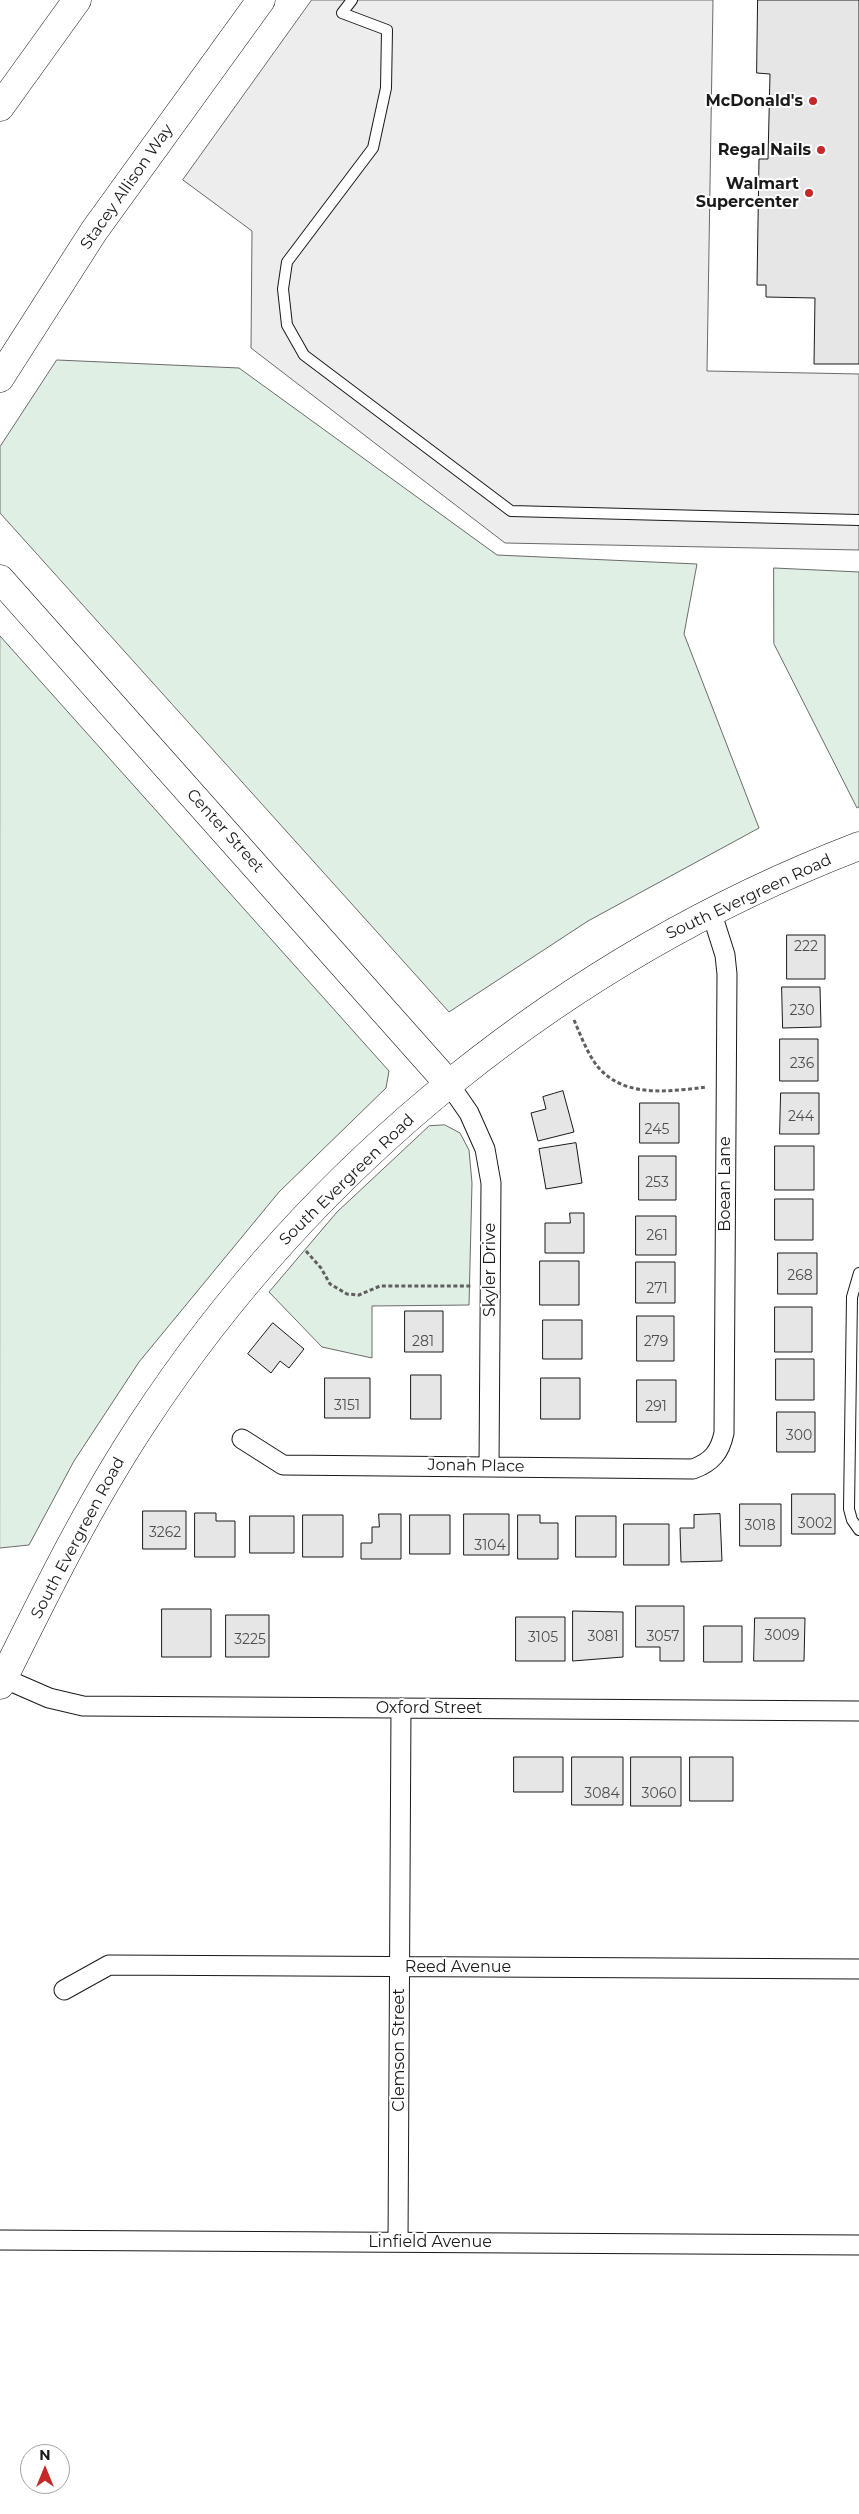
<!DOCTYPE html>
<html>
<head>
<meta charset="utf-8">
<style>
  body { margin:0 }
  #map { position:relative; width:859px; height:2514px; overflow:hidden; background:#fff; font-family:Montserrat,sans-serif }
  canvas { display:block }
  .north { position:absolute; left:20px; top:2444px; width:50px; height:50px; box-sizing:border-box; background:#fff; border:1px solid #a3a3a3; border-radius:50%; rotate:0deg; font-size:14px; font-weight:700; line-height:20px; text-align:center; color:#1a1a1a }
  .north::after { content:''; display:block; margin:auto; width:18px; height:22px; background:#c62828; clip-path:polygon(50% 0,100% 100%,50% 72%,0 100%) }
</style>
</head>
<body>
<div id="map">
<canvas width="859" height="2514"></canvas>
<div class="north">N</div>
</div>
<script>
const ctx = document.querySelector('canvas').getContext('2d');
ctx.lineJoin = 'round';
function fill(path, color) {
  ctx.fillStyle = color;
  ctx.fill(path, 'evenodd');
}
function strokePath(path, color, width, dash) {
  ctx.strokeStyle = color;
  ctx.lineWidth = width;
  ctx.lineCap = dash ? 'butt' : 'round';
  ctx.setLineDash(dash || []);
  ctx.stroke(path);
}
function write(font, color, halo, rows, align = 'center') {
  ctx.font = font + ' Montserrat,sans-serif';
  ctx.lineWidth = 4;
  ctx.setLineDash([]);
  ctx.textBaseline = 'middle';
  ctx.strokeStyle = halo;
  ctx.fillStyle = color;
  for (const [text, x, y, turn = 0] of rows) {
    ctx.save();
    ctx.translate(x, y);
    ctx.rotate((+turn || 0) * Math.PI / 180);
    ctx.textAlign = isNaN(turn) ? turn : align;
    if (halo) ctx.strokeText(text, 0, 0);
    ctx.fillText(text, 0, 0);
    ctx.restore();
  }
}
const green = new Path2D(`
  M57,360L239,368L497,555L697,564L684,634L759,828L588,921L449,1012L0,513V447Z
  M774,568L859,572V807L857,808L774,644Z
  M0,636L389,1071L386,1088L279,1192L139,1362L74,1461L29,1545L0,1548Z
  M445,1125L460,1133L469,1150L472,1183L469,1305L372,1306V1358L322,1347L269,1292L337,1212L429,1126Z`);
fill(green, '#e0efe3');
strokePath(green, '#6a6a6a', 1);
const parking = new Path2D(`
  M312,0H713L707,371L859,374V550L505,543L251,348L252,231L183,180Z`);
fill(parking, '#ededed');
strokePath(parking, '#6a6a6a', 1);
const building = new Path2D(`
  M758,0H859V364H814L815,298L766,297V285H757L759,159H768L770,74L757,73Z
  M787,935H825V979H787Z
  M782,987H820L821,1027L783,1028Z
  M780,1039H818V1081H780Z
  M563,1091L574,1132L538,1141L531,1113L546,1109L543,1097Z
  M781,1093H819V1134H780Z
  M640,1103H679V1143H640Z
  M576,1143L582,1183L546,1189L539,1149Z
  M775,1146H814V1190H775Z
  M639,1156H676V1200H639Z
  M775,1199H813V1240H775Z
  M570,1213H584V1253H545V1223H570Z
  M636,1216H676V1255H636Z
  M778,1253H817V1294H778Z
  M540,1261H579V1305H540Z
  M636,1262H675V1303H636Z
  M775,1307H812V1352H775Z
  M405,1311H443V1352H405Z
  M637,1316H674V1361H637Z
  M543,1320H582V1359H543Z
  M273,1323L304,1349L289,1368L280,1361L271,1373L248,1354Z
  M776,1359H814V1400H776Z
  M411,1375H441V1419H411Z
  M325,1378H370V1418H325Z
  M541,1378H580V1419H541Z
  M637,1380H676V1422H637Z
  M777,1412H815V1452H777Z
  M792,1494H835V1534H792Z
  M740,1504H781V1546H740Z
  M143,1511H186V1549H143Z
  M195,1513H216V1521H235V1557H195Z
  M379,1514H401V1559H361V1543H372V1527H379Z
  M464,1514H509V1555H464Z
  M720,1514L722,1561L681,1562L680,1528H694V1515Z
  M303,1515H343V1557H303Z
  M410,1515H450V1554H410Z
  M518,1515H540V1523H558V1559H518Z
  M250,1516H294V1553H250Z
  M576,1516H616V1557H576Z
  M624,1524H669V1565H624Z
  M636,1606H684V1661H660V1647H636Z
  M162,1609H211V1657H162Z
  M573,1611L623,1612V1657L573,1661Z
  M226,1615H269V1657H226Z
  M516,1617H565V1661H516Z
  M755,1618H805L804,1661H754Z
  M704,1626H742V1662H704Z
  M514,1757H563V1792H514Z
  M572,1757H623V1805H572Z
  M631,1757H681V1806H631Z
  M690,1757H733V1801H690Z`);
fill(building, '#e6e6e6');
strokePath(building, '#1a1a1a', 1);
const lane = new Path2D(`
  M352,0L342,13L387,30L386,88L373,148L287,262L283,289L287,325L304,355L511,511L859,520
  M859,1273L852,1297L849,1509L852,1520L859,1530`);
const street = new Path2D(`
  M449,1084L469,1113L485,1149L491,1183L489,1467
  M242,1439L283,1465L693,1469C712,1462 720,1452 724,1433L727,974L725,955L711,911
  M3,1678L49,1698L83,1706L859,1711
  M64,1990L109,1965L859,1969
  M0,2240L859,2245
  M398,2242L401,1708`);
const secondary = new Path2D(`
  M0,378L94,231L261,0
  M0,579L449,1084
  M0,1685C44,1596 88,1506 142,1424C313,1162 568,958 859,846`);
const highway = new Path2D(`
  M0,107L77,0`);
strokePath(lane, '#1a1a1a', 12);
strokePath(street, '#1a1a1a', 21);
strokePath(secondary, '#1a1a1a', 29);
strokePath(highway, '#1a1a1a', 29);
strokePath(new Path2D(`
  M574,1020C581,1036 587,1053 598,1067C625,1099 671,1091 707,1087
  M306,1251L321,1268L330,1284L347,1294L359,1295L380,1286H472`), '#5f5f5f', 3, [4, 2.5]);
strokePath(lane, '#fff', 10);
strokePath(street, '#fff', 19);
strokePath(secondary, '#fff', 28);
strokePath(highway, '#fff', 28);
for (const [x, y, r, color] of [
  [813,101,5,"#c62828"],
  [821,150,5,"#c62828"],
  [809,193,5,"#c62828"]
]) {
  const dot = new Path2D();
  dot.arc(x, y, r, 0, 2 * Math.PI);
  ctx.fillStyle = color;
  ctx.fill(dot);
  strokePath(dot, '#fff', 2);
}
write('14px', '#4d4d4d', null, [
  ["222",806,947],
  ["230",802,1011],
  ["236",802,1064],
  ["244",801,1117],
  ["245",657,1130],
  ["253",657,1183],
  ["261",657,1236],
  ["268",800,1276],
  ["271",657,1289],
  ["281",423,1342],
  ["279",656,1342],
  ["3151",347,1406],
  ["291",656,1407],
  ["300",799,1436],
  ["3002",815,1524],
  ["3018",760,1526],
  ["3262",165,1533],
  ["3104",490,1546],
  ["3009",782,1636],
  ["3081",603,1637],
  ["3057",663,1637],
  ["3105",543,1638],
  ["3225",250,1640],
  ["3084",602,1794],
  ["3060",659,1794]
]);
write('bold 16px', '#1a1a1a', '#fff', [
  ["McDonald's",803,101],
  ["Regal Nails",811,150],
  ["Walmart",799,184],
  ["Supercenter",799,202]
], 'right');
write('16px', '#1a1a1a', '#fff', [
  ["Stacey Allison Way",127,187,-55],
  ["Center Street",225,831,48],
  ["South Evergreen Road",749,897,-25],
  ["South Evergreen Road",347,1180,-44],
  ["Boean Lane",725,1184,-90],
  ["Skyler Drive",490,1270,-90],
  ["Jonah Place",476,1466,1],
  ["South Evergreen Road",78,1538,-62],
  ["Oxford Street",429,1708],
  ["Reed Avenue",458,1967],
  ["Clemson Street",399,2050,-90],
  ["Linfield Avenue",430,2242]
]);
</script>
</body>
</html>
